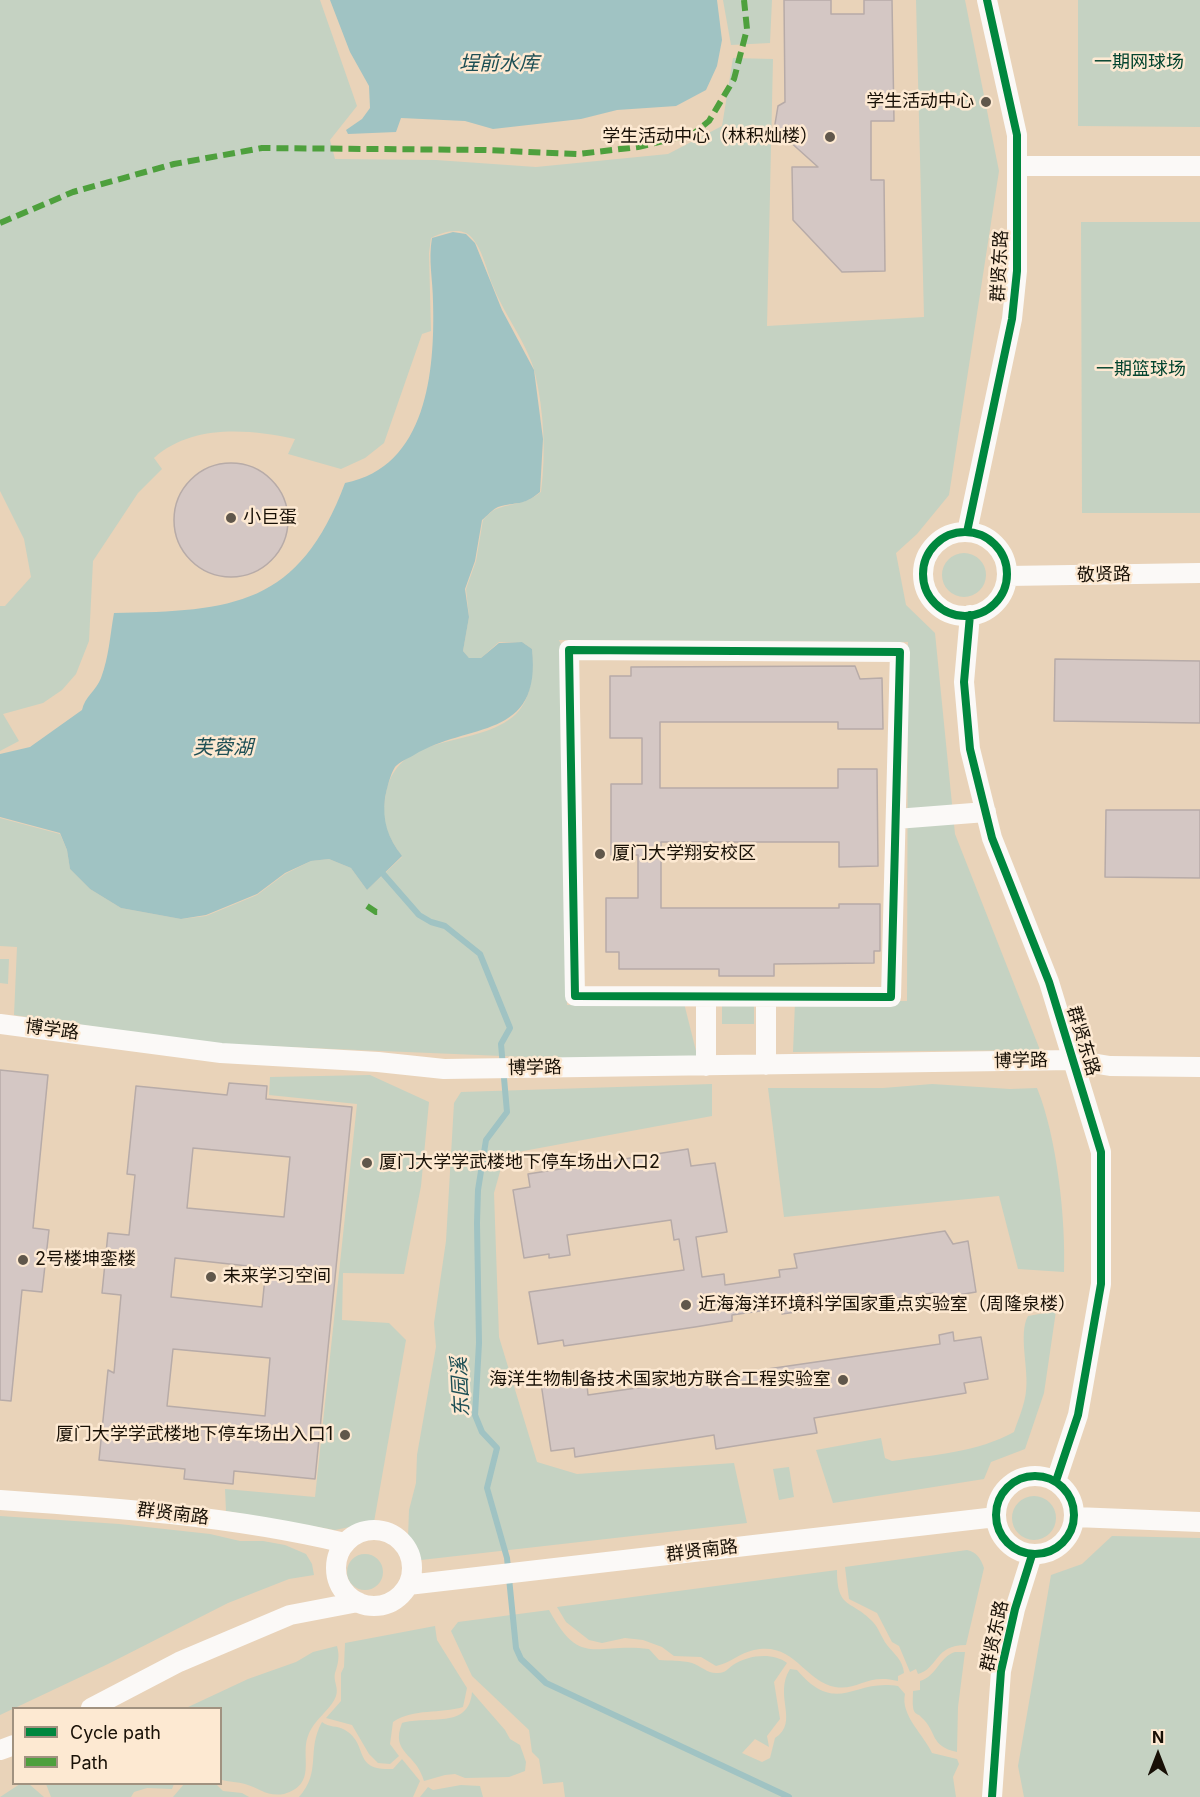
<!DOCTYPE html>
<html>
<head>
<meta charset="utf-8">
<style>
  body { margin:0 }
  #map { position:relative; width:1200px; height:1797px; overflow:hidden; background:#e7dacb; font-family:Inter,sans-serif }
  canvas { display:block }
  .legend { position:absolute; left:12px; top:1707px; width:210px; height:78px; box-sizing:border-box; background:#fde9d2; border:2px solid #a19280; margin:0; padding:8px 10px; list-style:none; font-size:18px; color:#181006 }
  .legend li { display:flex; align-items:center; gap:12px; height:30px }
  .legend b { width:30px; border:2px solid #a19280 }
  .north { position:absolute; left:1128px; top:1725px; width:60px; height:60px; -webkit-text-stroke:4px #fde9d2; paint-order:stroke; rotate:0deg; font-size:16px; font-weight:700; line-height:24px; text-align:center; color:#181006 }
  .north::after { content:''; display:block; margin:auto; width:21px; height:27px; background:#181006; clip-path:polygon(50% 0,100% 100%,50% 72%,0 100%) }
</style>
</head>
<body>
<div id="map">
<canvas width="1200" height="1797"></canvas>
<ul class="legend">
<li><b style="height:8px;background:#00873e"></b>Cycle path</li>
<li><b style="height:8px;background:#4ea03d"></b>Path</li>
</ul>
<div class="north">N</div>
</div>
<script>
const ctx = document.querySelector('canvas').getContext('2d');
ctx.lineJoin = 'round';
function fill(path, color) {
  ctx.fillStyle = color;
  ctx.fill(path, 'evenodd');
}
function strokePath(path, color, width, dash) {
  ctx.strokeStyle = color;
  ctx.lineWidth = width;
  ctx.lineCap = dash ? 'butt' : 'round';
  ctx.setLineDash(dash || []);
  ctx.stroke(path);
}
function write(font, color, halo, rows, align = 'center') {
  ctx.font = font + ' Inter,"Noto Sans SC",sans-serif';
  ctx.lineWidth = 5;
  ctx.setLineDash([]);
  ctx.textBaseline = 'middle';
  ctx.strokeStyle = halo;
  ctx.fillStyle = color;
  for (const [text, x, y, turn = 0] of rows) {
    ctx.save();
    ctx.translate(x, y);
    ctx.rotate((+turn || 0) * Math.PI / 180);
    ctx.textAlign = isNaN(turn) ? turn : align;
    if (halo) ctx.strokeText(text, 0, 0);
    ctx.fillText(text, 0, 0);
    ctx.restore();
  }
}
fill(new Path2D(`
  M0,0H1200V1797H0ZM14,1708H220V1784H14Z`), '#e9d3b9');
fill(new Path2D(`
  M0,0H320L357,106L330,140L335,159L436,160L536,167L668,154L722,126L733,58L773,59L767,326L924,317L916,0H965L999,171L949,495L917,534L896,553L906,605L935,633L955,834L1040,1050L793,1052L795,1002L907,1001L908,642L559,640L562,647L567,1005L684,1003L698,1059L550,1058L215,1044L14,1015L17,947L0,946V818L60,834L67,850L70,869L90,889L121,908L181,919L206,916L257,895L285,874L311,861L329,859L351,868L367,890L402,857C387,833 380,823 386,793C399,729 478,750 516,714C532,698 534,671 532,649L522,642H499L481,658H469L463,651L469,617L466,589L476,561L483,520C487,516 493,509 499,508C517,502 524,505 541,492C546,452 544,413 535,373C528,345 504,314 493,286C487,272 481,241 466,233C456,228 440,233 431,238L429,253L431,331L422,334L384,443L365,458L341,469L288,454L295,439C249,429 192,424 154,458L162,469L138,493L93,561L89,641L76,674L62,690L43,703L3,714L19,741L0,751V606H5L31,577L24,539L0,491Z
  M723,0H772L770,43L731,45Z
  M1078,0H1200V127L1078,126Z
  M1081,222H1200V513H1082Z
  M942 575a22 22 0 1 1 44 0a22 22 0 1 1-44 0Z
  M0,959H9L8,984L0,983Z
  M722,1005H754V1024H722Z
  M370,1075L429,1102L421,1186L404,1274L343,1273L342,1320L389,1323L406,1340L374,1522L335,1530L226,1511L225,1489L315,1497L357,1104L269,1095L270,1077Z
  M712,1084V1116L518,1152L501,1168L494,1193L499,1337L537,1462L577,1474L734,1463L747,1523L421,1560L408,1537L409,1510L416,1483L417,1455L436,1347L434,1323L446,1241L454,1103L461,1092Z
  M932,1084L1010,1089L1037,1088C1057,1137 1066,1220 1064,1272L1018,1269L999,1196L784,1217L768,1088H883Z
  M1056,1311L1044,1393L1025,1449L991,1462L984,1479L833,1503L816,1450L881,1438L885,1458L892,1461C933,1455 978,1452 1014,1432C1018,1420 1025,1404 1026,1391C1029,1369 1018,1334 1028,1316Z
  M789,1467L794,1497L779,1500L773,1469Z
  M1012 1518a22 22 0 1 1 44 0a22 22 0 1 1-44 0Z
  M0,1516L119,1524L210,1534L240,1541H263L285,1545L306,1554L312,1564L314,1575L289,1579L228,1603L108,1664L0,1715Z
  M1112,1536L1200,1538V1797H1024L1018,1766L1051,1575L1082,1564Z
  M967,1550C977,1552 981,1559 984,1568L966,1645C934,1645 938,1669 918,1674L916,1669L910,1672L899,1646L892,1642L877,1613L849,1599L845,1567Z
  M347 1572a18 18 0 1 1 36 0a18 18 0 1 1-36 0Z
  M837,1570C837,1610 851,1599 872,1621C879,1628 881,1637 887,1645C894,1654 903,1660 904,1673L898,1676V1681C867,1673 858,1691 835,1687C804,1681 794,1641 754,1650C740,1653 730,1663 716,1666L701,1657L674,1656L662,1647L643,1640L625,1638L602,1643L589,1640L566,1622L557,1607Z
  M549,1610C581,1669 595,1642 649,1649L659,1660C670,1661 681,1660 692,1663C701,1666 708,1674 718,1673C726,1673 727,1669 733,1665C748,1655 773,1652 787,1663L774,1682L780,1719L767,1736L769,1747L755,1739L742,1753L762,1762L770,1758L775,1738C800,1722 773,1696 790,1669L797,1670C837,1717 853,1678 898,1686L905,1694C900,1715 924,1735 932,1753L957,1759L959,1764L953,1777L956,1797H565L563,1782L543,1784L539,1759L532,1752L529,1730L472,1676L451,1631L458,1622Z
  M435,1626L437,1640L467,1688L463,1707C440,1714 414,1708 393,1722L390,1744L399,1756L390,1764L378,1763L369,1754L352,1725L326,1718L341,1701V1673L344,1667L345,1643Z
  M337,1646C340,1656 338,1664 335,1673C333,1681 339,1688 336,1696C331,1710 314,1719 308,1736C300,1757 318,1784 284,1794C267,1797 259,1788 245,1784C238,1782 230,1782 222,1780L220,1708H186L248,1679L296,1662L313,1652Z
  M955,1652H965L958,1707L957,1752C929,1746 938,1732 921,1717C919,1714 916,1715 914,1711C912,1706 913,1697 913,1691L920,1690V1681C937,1676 939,1657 955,1652Z
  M472,1692L505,1730L510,1739L520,1745L526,1762L525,1771L509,1777L465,1778L455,1774L445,1775L424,1781C416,1752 390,1754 402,1723C428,1715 469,1730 472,1692Z
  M322,1722C329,1728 337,1725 345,1730C370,1745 351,1771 393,1769L402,1759L420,1781L413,1797H299C322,1771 306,1751 322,1722Z
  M20,1784H29L44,1797H0Z
  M46,1784H174L172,1789L147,1788L134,1792L131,1797H51Z
  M184,1784H216L223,1791L242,1793L249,1797H173Z
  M461,1785L480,1786L483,1797H420L428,1787L433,1790Z`), '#c5d2c2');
fill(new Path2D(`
  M330,0H717L722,40L717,66L706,90L676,106L617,110L581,119L493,129L465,121L401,118L396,132L348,134L346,130L362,119L370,108L369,86L350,52Z
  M453,232L466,234L475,243L502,310L534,370L543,439L540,492C522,507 517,501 498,507C493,509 487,516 482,520L475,561L465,589L469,617L463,651L469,658H481L499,643L522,642L532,649C542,741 468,722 414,755C409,758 399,762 395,767C390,775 387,788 385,798C382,821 388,838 402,856L367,890L351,868L329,859L311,861L285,873L257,894L206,915L181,919L121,908L90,889L70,869L67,850L60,833L0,817V754L30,747L82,710C85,696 96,691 101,678C109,657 110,635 114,613C233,611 299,606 345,483C427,467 435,371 433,302C433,280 428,260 432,238Z`), '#a0c3c3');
strokePath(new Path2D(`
  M378,868L419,915L431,922L445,926L480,954L510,1028L501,1044L507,1112L486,1140L478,1190L477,1223L479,1343L475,1415L482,1432L497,1448L487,1488L507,1558L516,1648L521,1659L546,1683L789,1797`), '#a0c3c3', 6);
const building = new Path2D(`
  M784,0H831V14H864V0H892L894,121H871V180H884L885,271L842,272L793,220L792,167H818L778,131L775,124L778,106L785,102Z
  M174 520a57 57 0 1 1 114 0a57 57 0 1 1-114 0Z
  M1055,659L1200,661V723L1054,721Z
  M855,666L860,679L882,678L883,729H838V722H660V788H838V769H877L878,866L839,867V842H661V908H839V904H880V951H874V963L774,964V976H719V969H619V952H606V898H638V855H611V784H642V738H610V676H631V667Z
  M1106,810H1200V878L1105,877Z
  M0,1070L48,1075L33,1228L49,1230L42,1292L22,1290L11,1401L0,1400Z
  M229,1083L267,1086L266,1099L352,1107L315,1479L234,1471L233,1484L184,1479L185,1469L99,1460L108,1370L114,1373L121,1295L102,1293L108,1233L129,1235L135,1175L127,1174L136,1086L227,1095ZM193,1148L290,1157L284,1217L187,1208ZM175,1258L266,1268L262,1307L171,1297ZM173,1349L270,1358L265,1416L167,1406Z
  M688,1149L691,1166L715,1163L727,1232L696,1237L702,1277L724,1274L725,1285L780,1277L779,1270L797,1268L794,1254L945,1231L953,1244L968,1241L976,1292L934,1299L933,1293L782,1314L781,1308L732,1315V1321L695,1327L564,1346L563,1340L538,1344L529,1292L684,1270L679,1239L674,1240L671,1220L567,1235L570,1255L549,1258V1254L524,1258L513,1190L530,1187L528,1174Z
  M953,1332L954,1341L981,1337L988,1379L964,1383L966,1393L814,1418L817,1433L716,1449L714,1435L575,1457L574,1448L551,1451L541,1383L586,1375L588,1395L940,1344L939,1335Z`);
fill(building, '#d4c7c4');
strokePath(building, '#b7aba8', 1.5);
strokePath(new Path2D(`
  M1018,166H1200
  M967,532L1012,319L1017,271V135L987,0
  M923 574a42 42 0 1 1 84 0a42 42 0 1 1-84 0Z
  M1008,576L1200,573
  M970,615L964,682L970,749L992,838L1049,982L1101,1152V1284L1078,1415L1056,1481
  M569,650L900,652L891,997L575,996Z
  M896,819L986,812
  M706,997V1066
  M766,997V1065
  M0,1024L221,1053L378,1062L444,1069L1073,1060L1110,1066L1200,1067
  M996 1515a39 39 0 1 1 78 0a39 39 0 1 1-78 0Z
  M0,1500C116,1508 231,1516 345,1543
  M1075,1517L1200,1522
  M336 1568a38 38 0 1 1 76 0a38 38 0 1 1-76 0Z
  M408,1585L996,1517
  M91,1708L179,1662L290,1615L358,1602
  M0,1750L14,1745
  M992,1797L1001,1671L1015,1609L1032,1555`), '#fbf9f7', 20);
strokePath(new Path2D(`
  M0,223L73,192L174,164L262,148L484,150L578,154L638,147L693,134L709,121L734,79L747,29L744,0
  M367,906L376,912H383`), '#4ea03d', 6, [12, 6]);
strokePath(new Path2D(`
  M967,532L1012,319L1017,271V135L987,0
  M923 574a42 42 0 1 1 84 0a42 42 0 1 1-84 0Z
  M970,615L964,682L970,749L992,838L1049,982L1101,1152V1284L1078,1415L1056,1481
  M569,650L900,652L891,997L575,996Z
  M996 1515a39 39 0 1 1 78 0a39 39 0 1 1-78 0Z
  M992,1797L1001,1671L1015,1609L1032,1555`), '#00873e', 8);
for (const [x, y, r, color] of [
  [986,102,6,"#60574b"],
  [830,137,6,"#60574b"],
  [231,518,6,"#60574b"],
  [600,854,6,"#60574b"],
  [367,1163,6,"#60574b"],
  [23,1260,6,"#60574b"],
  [211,1277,6,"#60574b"],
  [686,1305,6,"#60574b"],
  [843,1380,6,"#60574b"],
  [345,1435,6,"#60574b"]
]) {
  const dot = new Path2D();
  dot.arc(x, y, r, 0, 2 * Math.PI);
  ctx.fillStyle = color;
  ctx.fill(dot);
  strokePath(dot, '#fde9d2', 2);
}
write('18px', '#04442f', '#fde9d2', [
  ["一期网球场",1139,63],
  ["一期篮球场",1141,370]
]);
write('18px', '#181006', '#fde9d2', [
  ["学生活动中心",974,102,"right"],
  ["学生活动中心（林积灿楼）",818,137,"right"],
  ["小巨蛋",243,518],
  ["厦门大学翔安校区",612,854],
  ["厦门大学学武楼地下停车场出入口2",379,1163],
  ["2号楼坤銮楼",35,1260],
  ["未来学习空间",223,1277],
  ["近海海洋环境科学国家重点实验室（周隆泉楼）",698,1305],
  ["海洋生物制备技术国家地方联合工程实验室",831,1380,"right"],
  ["厦门大学学武楼地下停车场出入口1",333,1435,"right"]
], 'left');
write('18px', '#181006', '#fde9d2', [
  ["群贤东路",1000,266,-87],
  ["敬贤路",1104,575,-1],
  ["博学路",52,1030,7],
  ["群贤东路",1083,1041,73],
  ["博学路",1021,1061,-1],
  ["博学路",535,1068,-1],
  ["群贤南路",173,1514,7],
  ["群贤南路",702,1551,-7],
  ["群贤东路",995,1636,-78]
]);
write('italic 20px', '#1e4f55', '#fde9d2', [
  ["埕前水库",499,64],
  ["芙蓉湖",223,748],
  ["东园溪",461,1387,-93]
]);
</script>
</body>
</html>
